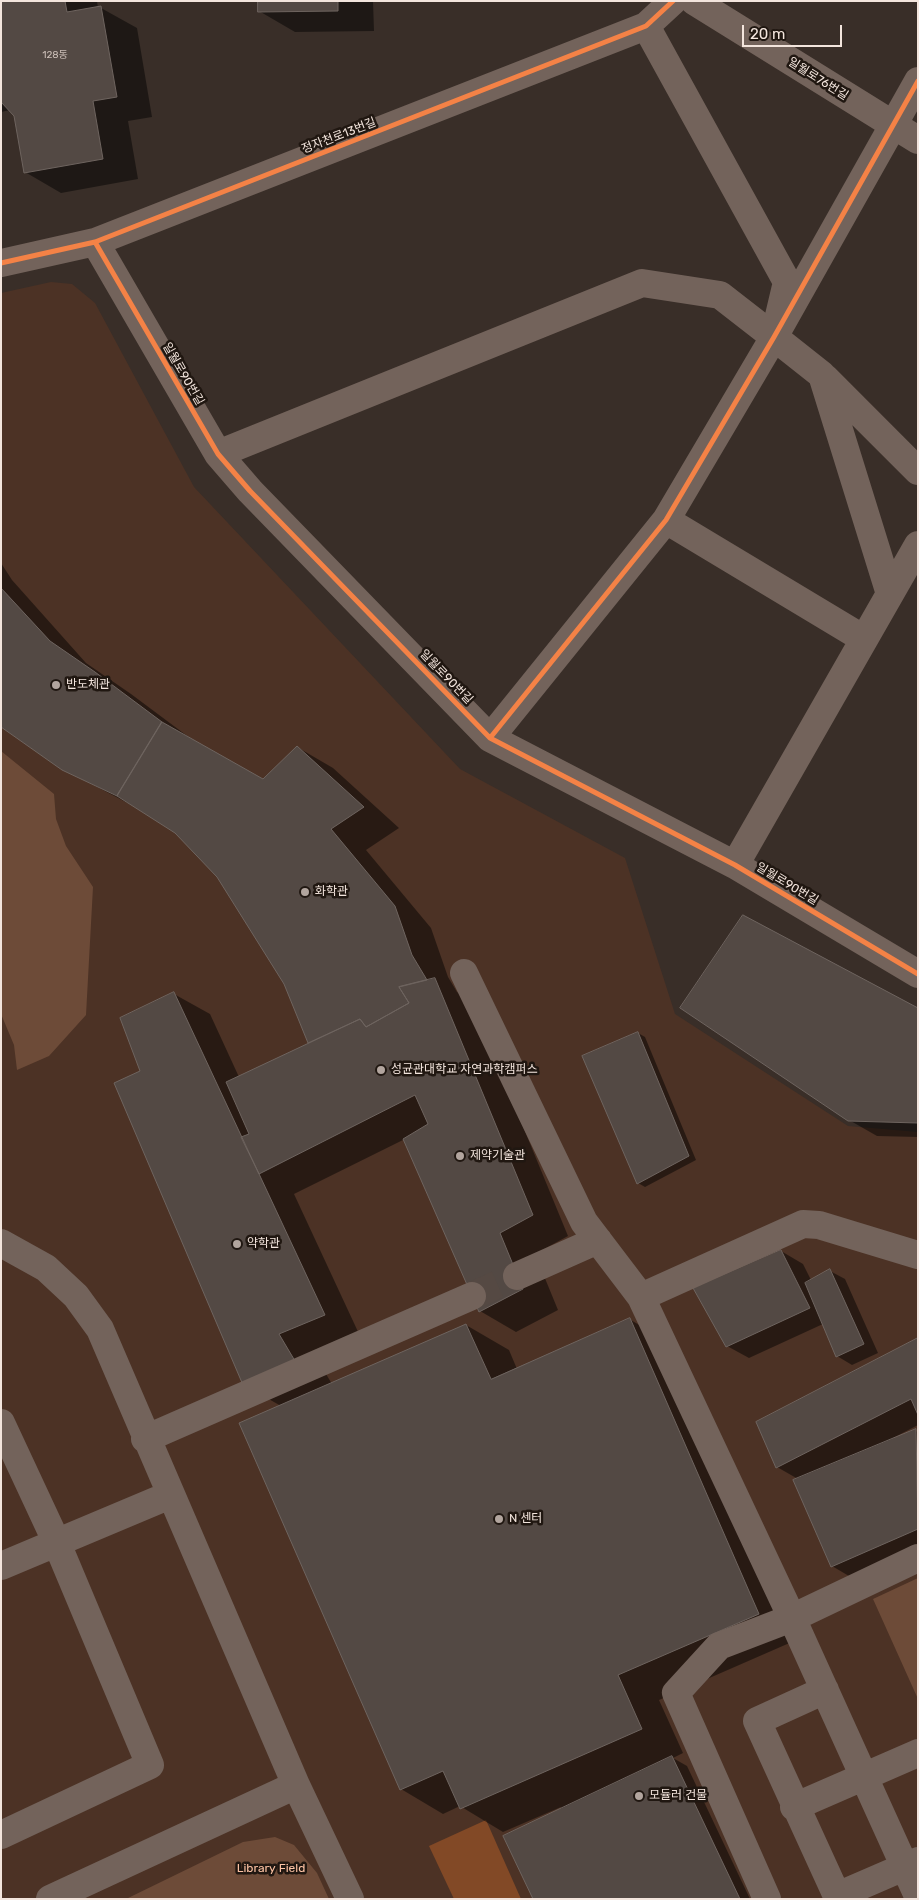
<!DOCTYPE html>
<html>
<head>
<meta charset="utf-8">
<style>
  body { margin:0 }
  #map { position:relative; width:919px; height:1900px; overflow:hidden; background:#392e28; font-family:Rubik,sans-serif }
  canvas { display:block }
  .frame { position:absolute; inset:0; border:2px solid #f3e5dd; pointer-events:none }
  .scale { position:absolute; left:742px; top:25px; width:100px; height:22px; box-sizing:border-box; border:2px solid #f3e5dd; border-top:0; padding-left:6px; font-size:15px; line-height:18px; white-space:nowrap; color:#f3e5dd; -webkit-text-stroke:4px #201711; paint-order:stroke }
</style>
</head>
<body>
<div id="map">
<canvas width="919" height="1900"></canvas>
<div class="frame"></div>
<div class="scale">20 m</div>
</div>
<script>
const ctx = document.querySelector('canvas').getContext('2d');
ctx.lineJoin = 'round';
function fill(path, color) {
  ctx.fillStyle = color;
  ctx.fill(path, 'evenodd');
}
function strokePath(path, color, width, dash) {
  ctx.strokeStyle = color;
  ctx.lineWidth = width;
  ctx.lineCap = dash ? 'butt' : 'round';
  ctx.setLineDash(dash || []);
  ctx.stroke(path);
}
function write(font, color, halo, rows, align = 'center') {
  ctx.font = font + ' Rubik,"Noto Sans KR",sans-serif';
  ctx.lineWidth = 5;
  ctx.setLineDash([]);
  ctx.textBaseline = 'middle';
  ctx.strokeStyle = halo;
  ctx.fillStyle = color;
  for (const [text, x, y, turn = 0] of rows) {
    ctx.save();
    ctx.translate(x, y);
    ctx.rotate((+turn || 0) * Math.PI / 180);
    ctx.textAlign = isNaN(turn) ? turn : align;
    if (halo) ctx.strokeText(text, 0, 0);
    ctx.fillText(text, 0, 0);
    ctx.restore();
  }
}
fill(new Path2D(`
  M51,282L72,284L95,303L194,487L460,769L625,858L675,1014L848,1126L918,1132V1899H1V293Z`), '#4c3225');
fill(new Path2D(`
  M1,751L54,794L56,819L66,846L93,887L86,1015L49,1056L17,1070L14,1045L1,1014Z
  M918,1578V1699L873,1599Z
  M275,1837L294,1845L317,1873L329,1899H126L243,1842Z`), '#6d4b38');
fill(new Path2D(`
  M486,1820L521,1899H454L429,1846Z`), '#824926');
fill(new Path2D(`
  M1,1H97L98,8H101L137,28L152,117L128,121L138,179L61,193L25,172L15,116L10,110L1,112Z
  M259,1H373L374,31L295,32L259,11Z
  M1,563L12,580L86,663L131,694L194,741L264,780L297,747L333,768L399,828L366,850L431,928L448,977L457,992L471,1000L568,1236L535,1254L558,1310L516,1332L480,1311L405,1139L294,1194L360,1336L314,1354L332,1384L466,1325L509,1350L517,1369L629,1319L672,1344L801,1638L659,1700L683,1753L673,1758L687,1766L750,1899H534L561,1807L503,1832L460,1806L443,1814L401,1789L281,1406L244,1385L142,1072L174,994L210,1014L239,1077L310,1043L285,984L218,876L176,832L139,809L63,769L1,725Z
  M918,1009V1137L877,1136L849,1120Z
  M638,1033L645,1037L696,1160L645,1187L638,1183Z
  M781,1251L803,1264L811,1280L830,1271L845,1279L878,1353L852,1365L837,1356L823,1324L749,1358L727,1346Z
  M918,1340V1425L893,1438L894,1439L918,1431V1551L854,1579L832,1566L795,1481L798,1479L777,1467Z`), '#0007');
const building = new Path2D(`
  M1,1H65L67,12L101,6L117,97L93,101L103,159L24,173L14,116L1,102Z
  M258,1H338V11L258,12Z
  M1,588L50,641L95,672L162,722L117,796L62,770L1,727Z
  M162,722L263,779L297,746L364,807L331,829L395,906L412,955L427,980L399,987L409,1003L366,1027L360,1019L308,1043L284,984L217,877L175,833L117,796Z
  M743,915L918,1008V1123L848,1121L680,1008Z
  M435,978L533,1215L500,1233L523,1289L479,1312L403,1139L428,1124L415,1095L259,1174L241,1137L249,1134L226,1082L360,1019L366,1027L409,1003L399,987Z
  M174,992L325,1315L279,1334L298,1366L243,1385L114,1083L140,1071L120,1018Z
  M638,1032L689,1156L637,1184L582,1056Z
  M781,1250L810,1308L726,1347L693,1288Z
  M830,1269L864,1344L836,1357L805,1283Z
  M630,1318L759,1614L618,1675L642,1729L460,1809L443,1771L400,1790L239,1423L466,1324L491,1379Z
  M918,1338V1415L911,1399L776,1468L756,1422Z
  M916,1429L918,1529L831,1567L793,1480Z
  M672,1756L740,1899H533L503,1836Z`);
fill(building, '#534944');
strokePath(building, '#6e645f', 1);
strokePath(new Path2D(`
  M472,1296L517,1276`), '#554943', 28, [28, 14]);
strokePath(new Path2D(`
  M694,1L918,140
  M646,26L787,282L774,337L822,375L890,594
  M95,242L218,454L250,491L490,738L735,865L918,974
  M1,263L95,242L646,26L673,1
  M825,378L918,471
  M218,454L642,283L720,295L774,337
  M666,520L864,639
  M490,738L666,520L774,337L918,81
  M735,865L918,545
  M464,973L584,1222L641,1297L792,1618L918,1896
  M1,1243L46,1268L76,1296L100,1329L296,1785L350,1899
  M517,1276L598,1240
  M641,1297L803,1224L819,1225L918,1255
  M1,1423L56,1541L150,1765L1,1835
  M145,1439L472,1296
  M1,1566L170,1495
  M825,1690L757,1721L837,1896L918,1861
  M794,1807L918,1753
  M50,1899L296,1785
  M767,1899L676,1693L719,1646L792,1618L918,1558`), '#73635b', 28);
strokePath(new Path2D(`
  M95,242L218,454L250,491L490,738L735,865L918,974
  M1,263L95,242L646,26L673,1
  M490,738L666,520L774,337L918,81`), '#f48246', 5);
for (const [x, y, r, color] of [
  [56,685,5,"#b2a59e"],
  [305,892,5,"#b2a59e"],
  [381,1070,5,"#b2a59e"],
  [460,1156,5,"#b2a59e"],
  [237,1244,5,"#b2a59e"],
  [499,1519,5,"#b2a59e"],
  [639,1796,5,"#b2a59e"]
]) {
  const dot = new Path2D();
  dot.arc(x, y, r, 0, 2 * Math.PI);
  ctx.fillStyle = color;
  ctx.fill(dot);
  strokePath(dot, '#201711', 2);
}
write('10px', '#cbbeb7', null, [
  ["128동",55,55]
]);
write('12px', '#f3e5dd', '#201711', [
  ["일월로76번길",818,79,32],
  ["정자천로13번길",339,136,-21],
  ["일월로90번길",183,374,60],
  ["일월로90번길",446,677,46],
  ["일월로90번길",787,884,31]
]);
write('12px', '#f3e5dd', '#201711', [
  ["반도체관",66,685],
  ["화학관",315,892],
  ["성균관대학교 자연과학캠퍼스",391,1070],
  ["제약기술관",470,1156],
  ["약학관",247,1244],
  ["N 센터",509,1519],
  ["모듈러 건물",649,1796]
], 'left');
write('12px', '#fec4a5', '#201711', [
  ["Library Field",271,1869]
]);
</script>
</body>
</html>
